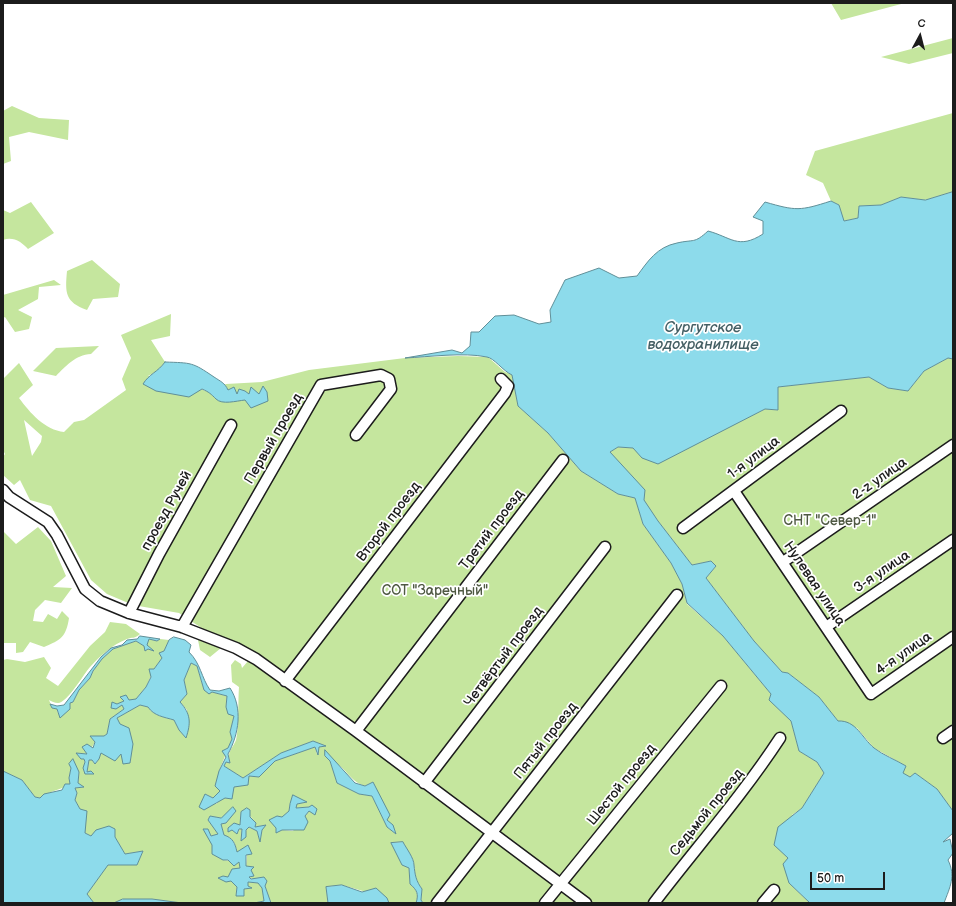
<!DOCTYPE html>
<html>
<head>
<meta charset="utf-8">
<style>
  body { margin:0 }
  #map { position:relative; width:956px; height:906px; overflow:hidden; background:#fff; font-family:"Balsamiq Sans",sans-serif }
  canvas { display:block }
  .frame { position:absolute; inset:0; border:4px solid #1c1c1c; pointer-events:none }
  .north { position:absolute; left:900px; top:16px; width:40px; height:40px; -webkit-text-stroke:3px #fff; paint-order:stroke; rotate:7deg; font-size:11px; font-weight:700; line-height:16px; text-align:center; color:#1c1c1c }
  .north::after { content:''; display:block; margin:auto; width:14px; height:18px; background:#1c1c1c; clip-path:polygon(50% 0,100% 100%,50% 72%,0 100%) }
  .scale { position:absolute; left:810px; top:872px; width:75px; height:18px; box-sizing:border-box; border:2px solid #1c1c1c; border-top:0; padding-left:5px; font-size:12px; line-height:14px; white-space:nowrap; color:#1c1c1c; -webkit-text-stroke:3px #fff; paint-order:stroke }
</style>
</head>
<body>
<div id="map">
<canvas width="956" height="906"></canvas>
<div class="frame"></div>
<div class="north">С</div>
<div class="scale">50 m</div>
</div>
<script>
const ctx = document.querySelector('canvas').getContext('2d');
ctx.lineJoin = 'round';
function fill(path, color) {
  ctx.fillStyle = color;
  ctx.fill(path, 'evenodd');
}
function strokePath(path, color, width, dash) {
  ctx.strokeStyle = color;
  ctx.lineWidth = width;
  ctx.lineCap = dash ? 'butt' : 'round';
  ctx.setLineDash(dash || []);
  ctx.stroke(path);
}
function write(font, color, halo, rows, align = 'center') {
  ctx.font = font + ' "Balsamiq Sans",sans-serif';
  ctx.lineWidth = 3.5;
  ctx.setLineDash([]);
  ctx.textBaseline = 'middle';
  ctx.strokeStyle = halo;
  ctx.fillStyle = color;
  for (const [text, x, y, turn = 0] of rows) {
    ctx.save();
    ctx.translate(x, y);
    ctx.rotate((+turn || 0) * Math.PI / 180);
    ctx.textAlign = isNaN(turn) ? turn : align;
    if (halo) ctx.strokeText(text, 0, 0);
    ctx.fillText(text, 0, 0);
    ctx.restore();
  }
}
fill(new Path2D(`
  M831,3H905L841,20Z
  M953,38V53L909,64L881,57Z
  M12,106L39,118L69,120L68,140L29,132L9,137L11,161L3,164V111Z
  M953,113V192L925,200L901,197L881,205L859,206L858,218L843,221L839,205L831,201L823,183L806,175L815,151Z
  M31,202L54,233L28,249C22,242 13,236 3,240V210L10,213Z
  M92,260L120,284L118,297L93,299L87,310C65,302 65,293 67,271Z
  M54,280L61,285L39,287L38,299L18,310L32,317L29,329L15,332L5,317L3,318V295Z
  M171,314L170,336L151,340L165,362L158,371L148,376L211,392L226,384L262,382L309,370L405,358L458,356L488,357L505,372L512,374L518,406L548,433L581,471L618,494L635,498L643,524L671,563L682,584L687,604L723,636L771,694L770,700L791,721L799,751L817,762L824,773L802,808L792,815L788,858L789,883L810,903H423L421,900L422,889C416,881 415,875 414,865C414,858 406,848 402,842L391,843L409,868L410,884C417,890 419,894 416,903H389L387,898L342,885L326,887L328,903H271L265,886L249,877L251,870L254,867H246L248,845L237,853C236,843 233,838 224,835L221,824L227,815L221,818L210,816L208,820L219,834L211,836L210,840L223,860L239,862L240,868L231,881L237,887L236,896L244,889L251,888L248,887V882L258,883L262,887L264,901L254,903H182L151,899H123L114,903H94L87,894L108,864L137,865L143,851L125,854L115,837L91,836L85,833L80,809L75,800L77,793L75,788L83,787L78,783L79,772L71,768L69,778L70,784C61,790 46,792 40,798L35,797L22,780L3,771V660L7,659L25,662L44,657L51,668L46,678L58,686L90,646L105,632L110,622L126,624L140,634C135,639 132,637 127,639C112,645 100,656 90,667C83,675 67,703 58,703C55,703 51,701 49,700L52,707L57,709L58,713H65L70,709V703L73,702L79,690L90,678L93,671L102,659L113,649L136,641L152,650L146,645L149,639L157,641L160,639L169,640L164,651L160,653L162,658L154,669L146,687L136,699L117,704L112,703L122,705L124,709L110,719L107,734L104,736H91L95,742L88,754L77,753L84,759L87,772L89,760H92L95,764L99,759L101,752L110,756L121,754L130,763L131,755L117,718L140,705L148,707C154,716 164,717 174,720L179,730L186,738L187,710L180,702L187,694L184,680L191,663L197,666L204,690L227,696L226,707L234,716L230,732L232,739L219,771L221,791L213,798L205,794L216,804L234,787L249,776L259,777L275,761L315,747L317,754L319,747L325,746L313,741L281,753L243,778L224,766L226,762L230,763C227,750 232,750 236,740C239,729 238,699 239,687L232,682L231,665L235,660L241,664L242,668L255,653L239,643L203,629L179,613L133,605L107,594L91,580L51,506L30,500L20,480L14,485L3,475V457L5,454L3,450V379L19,363L33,385L19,398C30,413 45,430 64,432L74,422L84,420L126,390L122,379L131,358L121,335ZM24,420L42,436L41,442L32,456ZM330,761C347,766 347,780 365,786L373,782L387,820L395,833L387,827L372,796L359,794L337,783ZM306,802L296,804V808L309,807V811L293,831L282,830L276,832C276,823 283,817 289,811L290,804ZM250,810V816L256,823L255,827L265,825L262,830L260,841L257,831L248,827L241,841L242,829H240L237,833L232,830L240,826L241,812Z
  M99,346L91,354C75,355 66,366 56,376L33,371L56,348Z
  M948,358L953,359V811L937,789L915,773L910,777L902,773L906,766L874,748L857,728L838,721L819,697L788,673L782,672L754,641L706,578L716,566L711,561L692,565L658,521L610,452L618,447L634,448L642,458L737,423L765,409L777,410L778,387L869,377L888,388L908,391L924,371Z
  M38,527L51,541L66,576L53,587L72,588L61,603L45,600L35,610L33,621L43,622L48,614L57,619L62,611L69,618C66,637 61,640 44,647L30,642L23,652L16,653V643H3V531L16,544Z
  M198,640L221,648L210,657L200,650Z`), '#c5e69e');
const water = new Path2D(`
  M953,192V359L948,358L924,371L908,391L888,388L869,377L778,387V410L765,409L658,464L642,458L633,448L618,447L610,452L645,490L644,500L658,521L692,565L711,561L716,566L706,578L754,641L782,672L788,673L819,697L838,721C856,720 862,738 874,748C883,755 896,760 906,766L903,773L910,777L915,773L937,789L953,811V833L943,842L950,839L953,853L948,860C956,876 950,887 944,903H810L789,883L783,864L788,858L774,845L778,827L802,808L824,773L817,762L799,751L791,721L769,700L771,694L723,636L687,603L682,584L671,563L643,524L635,498L618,494L581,471L548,433L518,406L512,375C503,371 494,358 487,357C464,352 428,357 405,358L452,350L462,353L470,346L471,332H479L495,316L514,315L539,324L551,322L550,310L565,280L599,268L619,278L637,276C648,261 657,247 677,243C694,239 694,244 708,231C731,237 738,250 763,234V221L753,217L765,202C796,211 800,211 831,201L839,205L844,221L858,218L859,206L881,205L901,197L925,200Z
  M165,362C192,363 192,362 214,377C220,381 225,383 228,390L234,387L237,394L239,389L245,391L249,394L251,387L259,394L263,386L267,392L268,401L251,408L245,400C236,401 222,405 216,399C211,394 209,392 202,389L189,397L156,391L143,384C149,374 158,372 165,362Z
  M140,636L160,639L157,641L149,639L147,645L154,651L148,649L145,651L144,646L136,641L113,649L102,659L93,671L90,678L79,690L73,702L70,703V709L60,718L57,709L52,708L50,704L57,706L64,705L101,657L111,648L122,645L127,640L137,639Z
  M174,637L185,640L191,645L189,652C201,664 201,677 210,690L219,691L230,688C243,708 239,734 228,754L230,763L226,762L224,766L243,778L281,753L313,741L326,746L319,747L318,755L315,747L275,761L259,777L249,776L248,785L234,787L232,799L225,798L204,810L199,807L205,794L213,798L220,791L215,786L219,771L226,757L222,751L228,748L232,739L230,732L234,716L228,714L226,707L227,696L212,692L209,694L204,690L197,666L191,663L184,680L187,694L180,702C191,714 191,723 186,738L179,730L174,720C164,717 154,716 148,707L140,705L117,718L120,724L129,728L133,744L130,763L123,764L121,754L115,761L101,753L99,759L95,764L92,760H89L87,772L91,771L94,774H85L83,768L85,762L84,759H81L76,753L87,754L82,747L87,744L93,748L95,742L90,736H104L107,734L110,719L124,709L122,705L116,709L111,708L112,702L117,704L124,701L120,697L126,695L129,700L136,699L146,687L151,677L149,669H154L162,658L159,653L164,651L169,640Z
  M325,750L355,783L365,786L373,782L390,815L387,820L393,825L396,834L387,827L372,796L359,794L337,783L330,761L325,756Z
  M73,759L79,772L78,783L84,787L75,788L77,793L75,800L80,809L87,811L85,833L91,836L96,830L109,826L115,829V837L125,854L143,851L137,865H108L87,894L94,903H3V771L22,780L35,797L40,798L44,794L62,790L65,784H70L69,778L71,768L69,764Z
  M293,795L307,802L297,804L296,808L309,807L312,805L317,809L315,815L309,811L305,816L308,822L304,830H282L276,833V828L269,820L277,816L282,817L289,811L290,804Z
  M233,807L236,811L226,823L221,824L224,835C233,838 235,843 237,852L248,845L252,854L246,855V866L254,867L251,870L254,876L249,877L251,879L264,877L267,881L265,886L271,903H254L264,901L262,888L258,883L248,882V886L252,888L244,889V896H236L237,887L231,881L226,882L218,878L223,876L228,877L232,869L240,868L239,862L234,866L228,860H223L212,854V845L203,829H208L211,836L218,834L208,820L210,816L221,818Z
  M247,808L250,810V817L256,823L255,827L266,825L262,830L260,842L257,831L249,827L246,830V837L241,841L242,829H239L237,834L232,830L228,832V828L234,823L240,825L241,812Z
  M403,842C406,848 414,858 414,865C415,875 416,881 422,889L421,900L423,903H416C419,894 417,890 410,884L409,868L402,865L391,843Z
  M342,885L362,892L376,888L387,898L389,903H328L326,887Z
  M123,899H152L182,903H114Z`);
fill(water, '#8ddbeb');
strokePath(water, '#608f98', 1);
const minor = new Path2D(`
  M3,490L9,497L48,522L57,535L85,589L100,601L129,613L182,627L236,648L256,659L356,731L586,903
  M734,491L871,694L953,637
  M683,528L841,411
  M783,562L953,445
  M129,613L159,554L231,425
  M182,627L321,385L381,375L389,379L391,389L356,435
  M826,627L953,540
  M285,681L505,393L508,386L501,379
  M356,731L563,460
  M943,738L953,731
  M424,783L605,547
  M437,903L677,595
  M545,903L721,686
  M654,903C696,848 742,796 780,738
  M763,903L774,890`);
strokePath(minor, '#1c1c1c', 13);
strokePath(minor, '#fff', 10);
write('14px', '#1c1c1c', '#fff', [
  ["Первый проезд",274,439,-60],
  ["1-я улица",754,458,-37],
  ["2-z улица",880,479,-35],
  ["проезд Ручей",167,511,-61],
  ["Второй проезд",389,522,-53],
  ["Третий проезд",492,530,-53],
  ["3-я улица",882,572,-34],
  ["Нулевая улица",814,584,56],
  ["4-я улица",904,654,-35],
  ["Четвёртый проезд",504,657,-53],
  ["Пятый проезд",546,741,-52],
  ["Шестой проезд",622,785,-51],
  ["Седьмой проезд",707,813,-51]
]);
write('14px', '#4f5943', '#fff', [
  ["СНТ \"Север-1\"",830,521],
  ["СОТ \"Заречный\"",435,591]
]);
write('italic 15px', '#445f64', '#fff', [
  ["Сургутское",703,328],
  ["водохранилище",703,345]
]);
</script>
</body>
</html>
